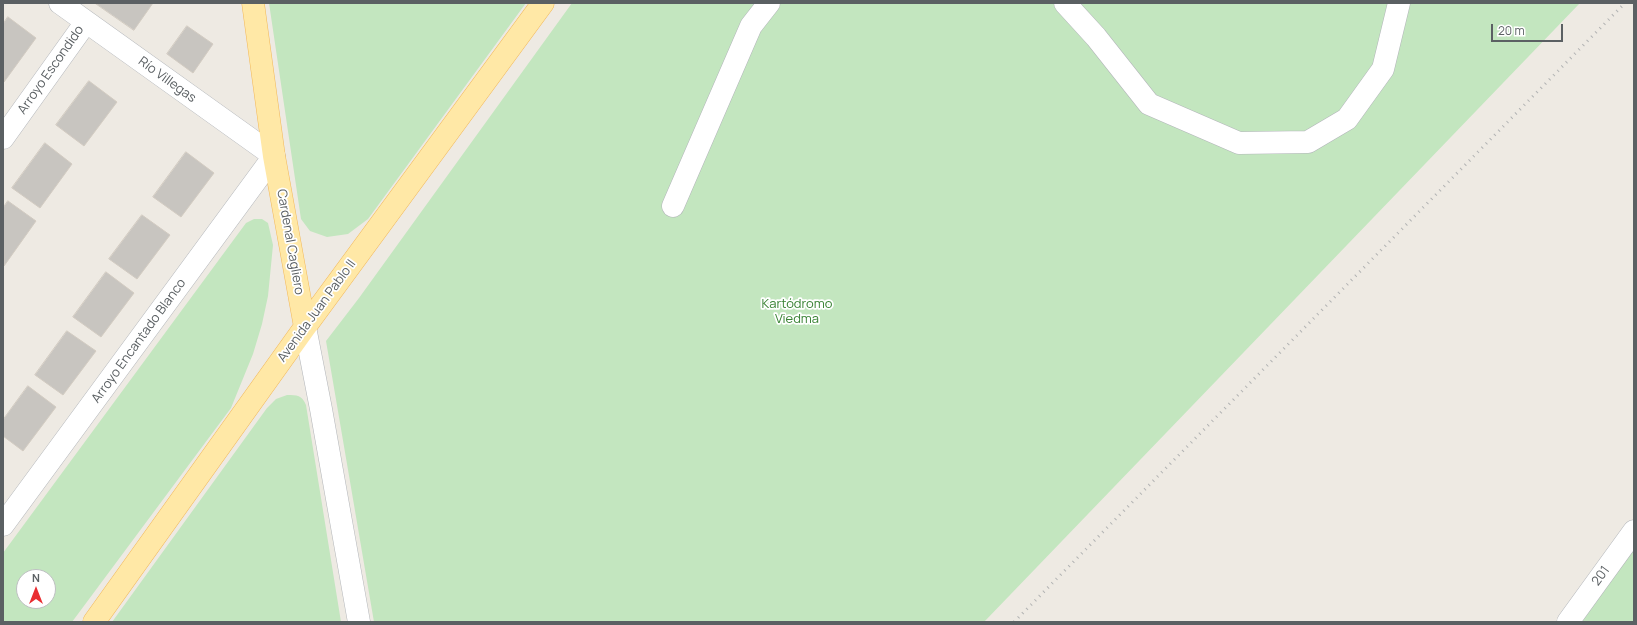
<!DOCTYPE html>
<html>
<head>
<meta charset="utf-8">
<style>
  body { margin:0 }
  #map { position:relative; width:1637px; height:625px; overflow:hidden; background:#eeeae3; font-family:Manrope,sans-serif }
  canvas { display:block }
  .frame { position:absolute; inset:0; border:4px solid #5b6063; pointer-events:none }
  .north { position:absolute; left:16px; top:569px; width:40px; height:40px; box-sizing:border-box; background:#fff; border:1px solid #bdbfc1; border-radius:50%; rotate:0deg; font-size:11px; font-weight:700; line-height:16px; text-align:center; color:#5b6063 }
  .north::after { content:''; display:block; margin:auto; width:14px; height:18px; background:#e92d31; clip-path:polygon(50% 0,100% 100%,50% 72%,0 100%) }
  .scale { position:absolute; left:1491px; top:24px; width:72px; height:18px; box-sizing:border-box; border:2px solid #5b6063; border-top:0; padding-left:5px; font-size:12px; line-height:14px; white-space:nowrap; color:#5b6063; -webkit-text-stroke:3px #fff; paint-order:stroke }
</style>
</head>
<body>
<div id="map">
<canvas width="1637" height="625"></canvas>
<div class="frame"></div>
<div class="north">N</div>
<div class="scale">20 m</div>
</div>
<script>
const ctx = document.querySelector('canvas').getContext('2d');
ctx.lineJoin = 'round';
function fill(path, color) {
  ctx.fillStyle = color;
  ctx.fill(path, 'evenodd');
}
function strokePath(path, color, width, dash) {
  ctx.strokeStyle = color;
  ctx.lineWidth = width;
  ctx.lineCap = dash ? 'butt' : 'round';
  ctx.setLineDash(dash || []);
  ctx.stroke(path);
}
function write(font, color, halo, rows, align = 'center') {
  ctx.font = font + ' Manrope,sans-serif';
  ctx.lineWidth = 3.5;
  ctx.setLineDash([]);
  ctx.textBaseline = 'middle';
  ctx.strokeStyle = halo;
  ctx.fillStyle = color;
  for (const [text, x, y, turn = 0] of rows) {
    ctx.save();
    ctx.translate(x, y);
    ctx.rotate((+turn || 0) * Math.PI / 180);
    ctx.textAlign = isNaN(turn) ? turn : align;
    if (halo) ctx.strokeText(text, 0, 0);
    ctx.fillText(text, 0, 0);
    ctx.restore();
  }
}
fill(new Path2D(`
  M269,3H526L368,219L348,234L327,237L310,231L301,219Z
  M572,3H1580L984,622H374L326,341L359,298Z
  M254,219H262L268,223L273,245L268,296L262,324L253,354L231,408L72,622H3V553L246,223ZM24,577H48V601H24Z
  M287,395C297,395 302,395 306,405L341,622H112L267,408L276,399Z
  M1634,531V622H1568Z`), '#c3e6bf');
const building = new Path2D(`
  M95,3H153L134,30Z
  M8,17L36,38L4,82L3,24Z
  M187,26L213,44L193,73L167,54Z
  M89,81L117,102L84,146L56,125Z
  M45,143L72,164L40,208L12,188Z
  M186,152L214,173L181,217L153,197Z
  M8,201L36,221L4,266L3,208Z
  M142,215L170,235L137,279L109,259Z
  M106,272L134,293L101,337L73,317Z
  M67,331L96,351L63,395L35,375Z
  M28,386L56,407L23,451L3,436V420Z`);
fill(building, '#c8c5c0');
strokePath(building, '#d2cbc1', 1);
const minor = new Path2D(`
  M1065,3L1096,37L1149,104L1239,143L1308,142L1347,119L1383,69L1399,3
  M3,138L86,22
  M673,206L751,26L769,3
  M305,327L321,409L359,622
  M3,525L274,156L60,3
  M1568,622L1634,531`);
const major = new Path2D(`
  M253,3L274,156L305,327
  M94,622L305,327L543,3`);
strokePath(minor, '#b3b6ba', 23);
strokePath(major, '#f2b758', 23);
strokePath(minor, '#fff', 22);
strokePath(major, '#ffe8a6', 22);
strokePath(new Path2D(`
  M1014,622L1625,3`), '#b2b3b3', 3, [1, 5]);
write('13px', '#5b6063', '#fff', [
  ["Arroyo Escondido",51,70,-55],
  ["Río Villegas",167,80,36],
  ["Cardenal Cagliero",290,242,80],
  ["Avenida Juan Pablo II",317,311,-54],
  ["Arroyo Encantado Blanco",139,341,-54],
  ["201",1601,576,-54]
]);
write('13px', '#388233', '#fff', [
  ["Kartódromo",797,304],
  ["Viedma",797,319]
]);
</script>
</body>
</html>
